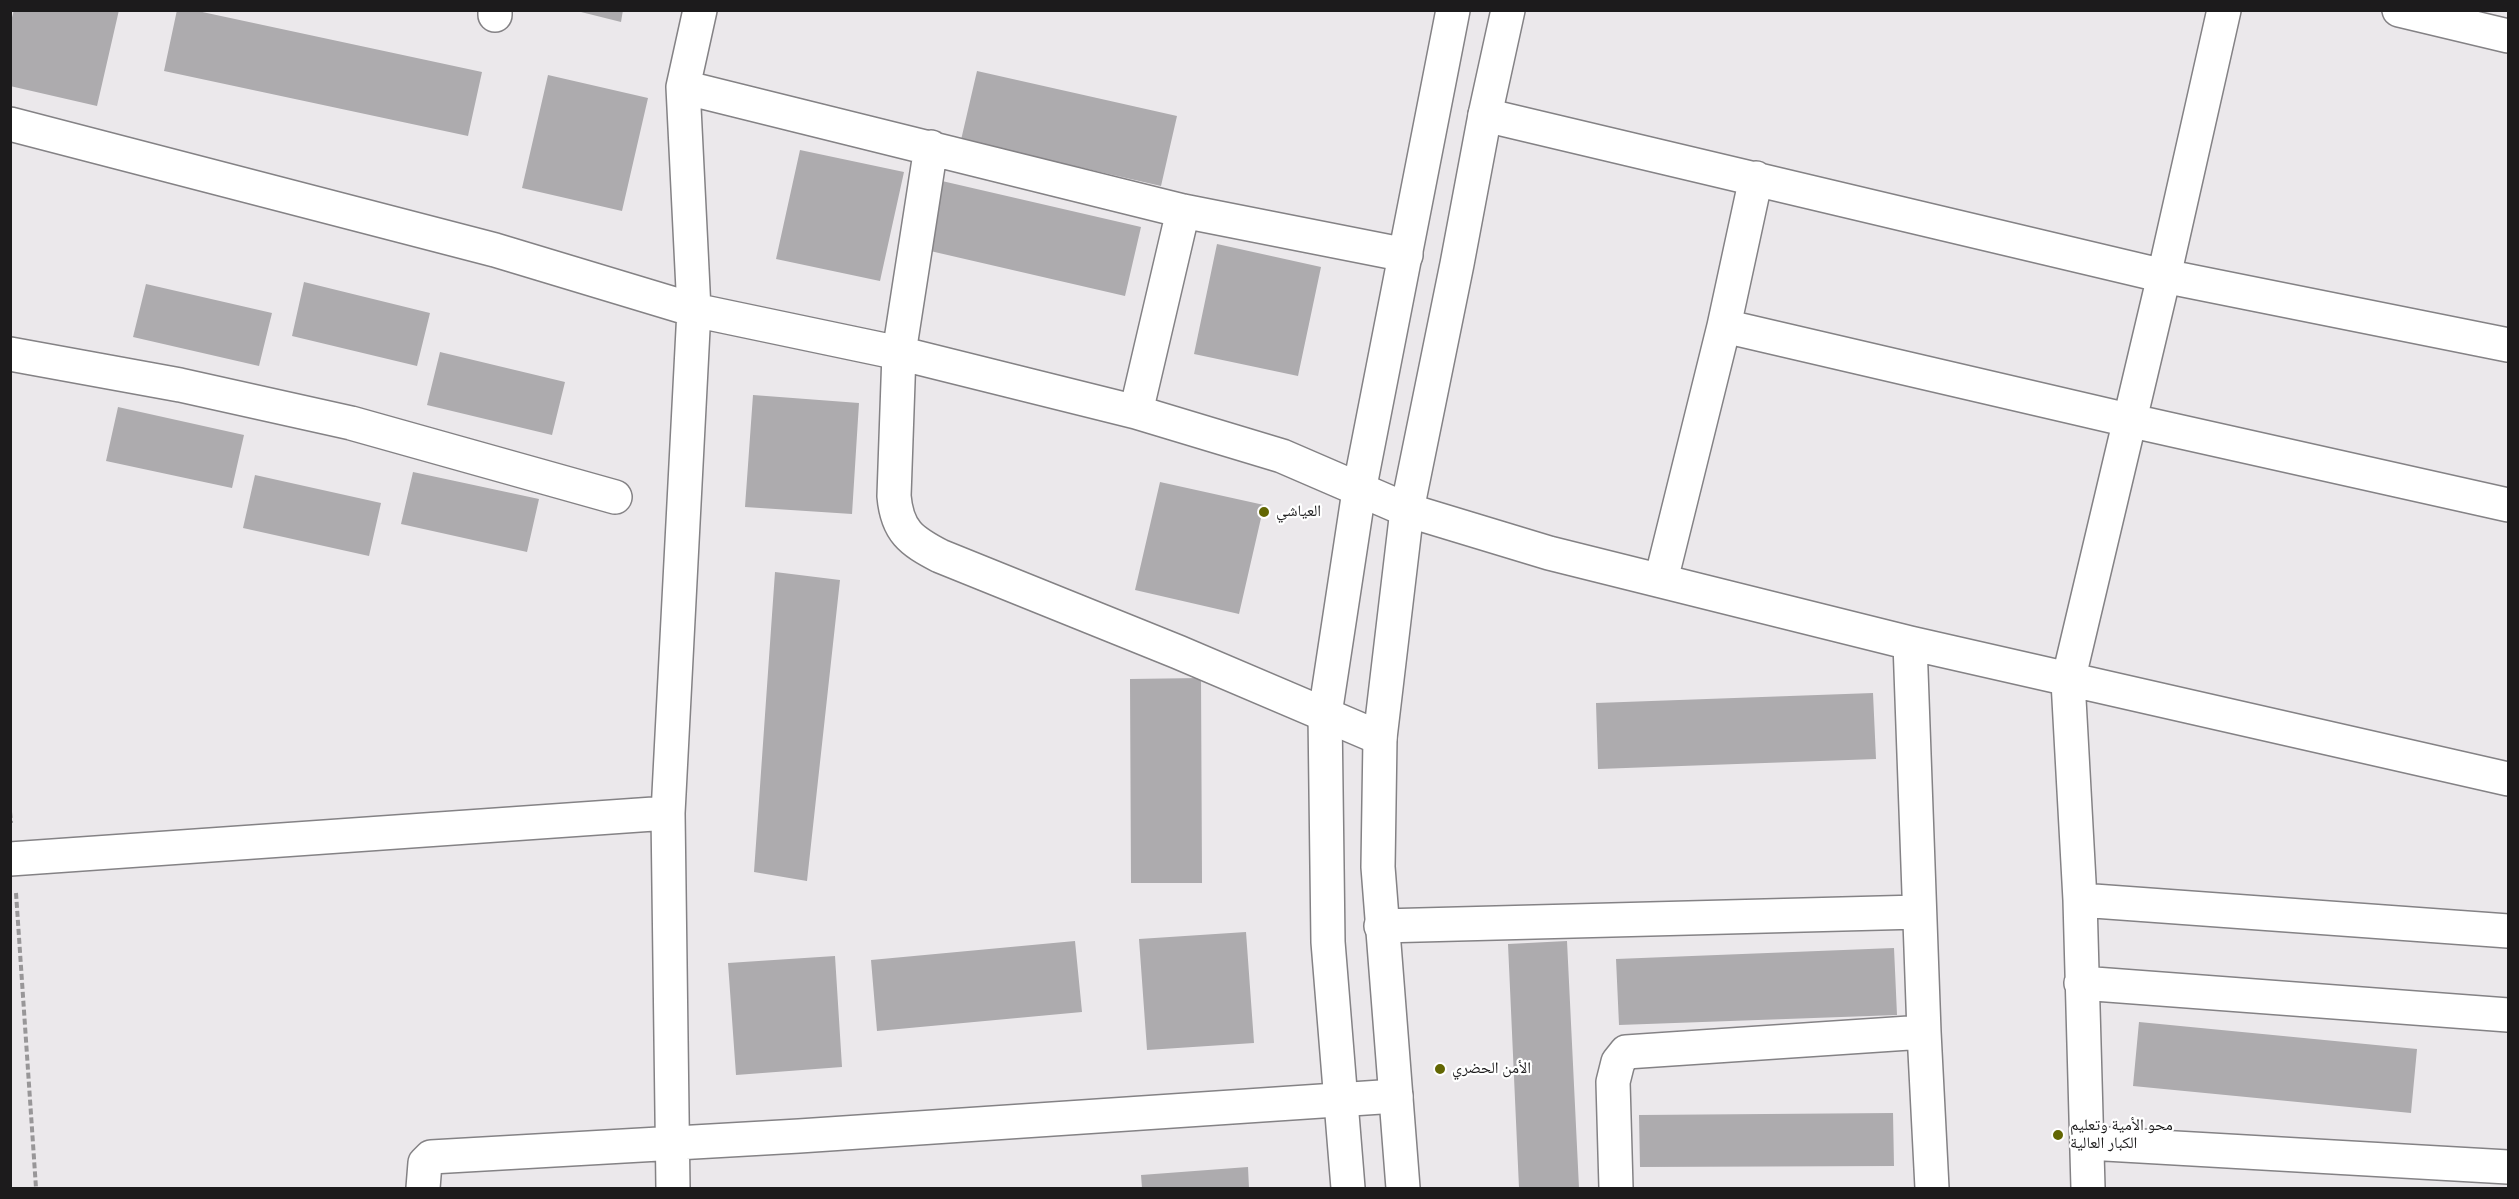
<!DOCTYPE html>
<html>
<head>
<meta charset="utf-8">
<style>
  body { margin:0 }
  #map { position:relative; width:2519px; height:1199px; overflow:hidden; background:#ebe8eb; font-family:"Roboto Condensed",sans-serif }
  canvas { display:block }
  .frame { position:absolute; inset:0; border:12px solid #1c1b1c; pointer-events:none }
</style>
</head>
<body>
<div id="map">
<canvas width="2519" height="1199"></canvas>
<div class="frame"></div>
</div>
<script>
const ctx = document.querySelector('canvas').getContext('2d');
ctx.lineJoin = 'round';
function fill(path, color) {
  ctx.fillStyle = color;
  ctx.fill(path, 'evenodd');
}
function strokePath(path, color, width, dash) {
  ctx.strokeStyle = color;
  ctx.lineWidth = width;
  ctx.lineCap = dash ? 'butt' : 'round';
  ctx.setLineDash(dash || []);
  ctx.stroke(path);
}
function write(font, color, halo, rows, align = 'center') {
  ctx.font = font + ' "Roboto Condensed","Noto Naskh Arabic",sans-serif';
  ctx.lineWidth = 4.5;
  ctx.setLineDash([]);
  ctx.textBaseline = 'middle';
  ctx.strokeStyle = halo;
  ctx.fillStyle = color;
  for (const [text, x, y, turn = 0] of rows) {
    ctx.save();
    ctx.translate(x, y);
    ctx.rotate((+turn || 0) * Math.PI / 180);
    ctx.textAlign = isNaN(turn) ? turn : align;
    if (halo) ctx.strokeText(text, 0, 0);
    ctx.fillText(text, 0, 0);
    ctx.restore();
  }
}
fill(new Path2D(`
  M14,10H119L97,106L10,86V25Z
  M177,10H193L482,72L468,136L164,71Z
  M573,10H623L621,22Z
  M977,71L1177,116L1161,186L961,140Z
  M548,75L648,98L622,211L522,188Z
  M800,150L904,172L880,281L776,259Z
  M942,181L1141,227L1125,296L926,250Z
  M1217,244L1321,267L1298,376L1194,354Z
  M304,282L430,313L417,366L292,336Z
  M146,284L272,313L259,366L133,337Z
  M440,352L565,382L552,435L427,405Z
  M753,395L859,403L852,514L745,507Z
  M118,407L244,435L232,488L106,461Z
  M413,472L539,499L527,552L401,524Z
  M255,475L381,503L369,556L243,528Z
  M1160,482L1264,505L1239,614L1135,590Z
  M775,572L840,580L807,881L754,872Z
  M1201,678L1202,883H1131L1130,679Z
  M1873,693L1876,759L1598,769L1596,703Z
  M1246,932L1254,1043L1147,1050L1139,939Z
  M1075,941L1082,1012L877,1031L871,960Z
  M1567,941L1579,1188H1519L1508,944Z
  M1894,948L1897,1015L1619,1025L1616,959Z
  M835,956L842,1067L736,1075L728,963Z
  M2139,1022L2417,1049L2411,1113L2133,1086Z
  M1893,1113L1894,1166L1640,1167L1639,1115Z
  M1248,1167L1249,1188H1142L1141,1175Z`), '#adabae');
const minor = new Path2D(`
  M495,15V10
  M683,87L1183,211L1406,255
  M1485,115L2164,276L2508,345
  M10,124L495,250L694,310L899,353L1136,412L1282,456L1407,510L1549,553L1910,643L2508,779
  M931,147L899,353L894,496C897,531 911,541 940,556L1178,652L1380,738
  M1724,326L2128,420L2508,505
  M10,354L180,385L351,423L615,497
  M1136,412L1183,211
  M1661,580L1724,326L1756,178
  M1910,643L1924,1032L1932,1188
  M10,859L668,813
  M2080,900L2508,931
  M1381,926L1919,912
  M2081,983L2508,1015
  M2088,1143L2508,1167
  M423,1188L425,1163L431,1157L799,1136L1396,1096
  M673,1188L668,813L694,310L683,87L700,10
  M1616,1188L1613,1082L1618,1062L1626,1052L1924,1032
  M2088,1188L2080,900L2068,681L2164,276L2224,10`);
const tertiary = new Path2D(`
  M1348,1188L1328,942L1325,714L1359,491L1453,10
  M1403,1188L1378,867L1380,738L1407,510L1457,264L1485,115L1508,10`);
const secondary = new Path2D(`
  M2399,10L2508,36`);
strokePath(minor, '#848285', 36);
strokePath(tertiary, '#848285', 36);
strokePath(secondary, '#848285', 36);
strokePath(new Path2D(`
  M10,812L11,823
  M16,893L36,1188`), '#989698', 4, [6, 3]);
strokePath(minor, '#fff', 33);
strokePath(tertiary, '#fff', 33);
strokePath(secondary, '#fff', 33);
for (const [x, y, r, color] of [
  [1264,512,6,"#626602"],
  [1440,1069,6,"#626602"],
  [2058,1135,6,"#626602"]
]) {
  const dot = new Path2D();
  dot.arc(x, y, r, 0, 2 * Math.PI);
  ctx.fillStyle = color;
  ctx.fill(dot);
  strokePath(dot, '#fff', 2);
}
write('16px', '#1c1b1c', '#fff', [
  ["العياشي",1276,512],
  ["الأمن الحضري",1452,1069],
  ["محو الأمية وتعليم",2070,1126],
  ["الكبار العالية",2070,1144]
], 'left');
</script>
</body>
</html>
